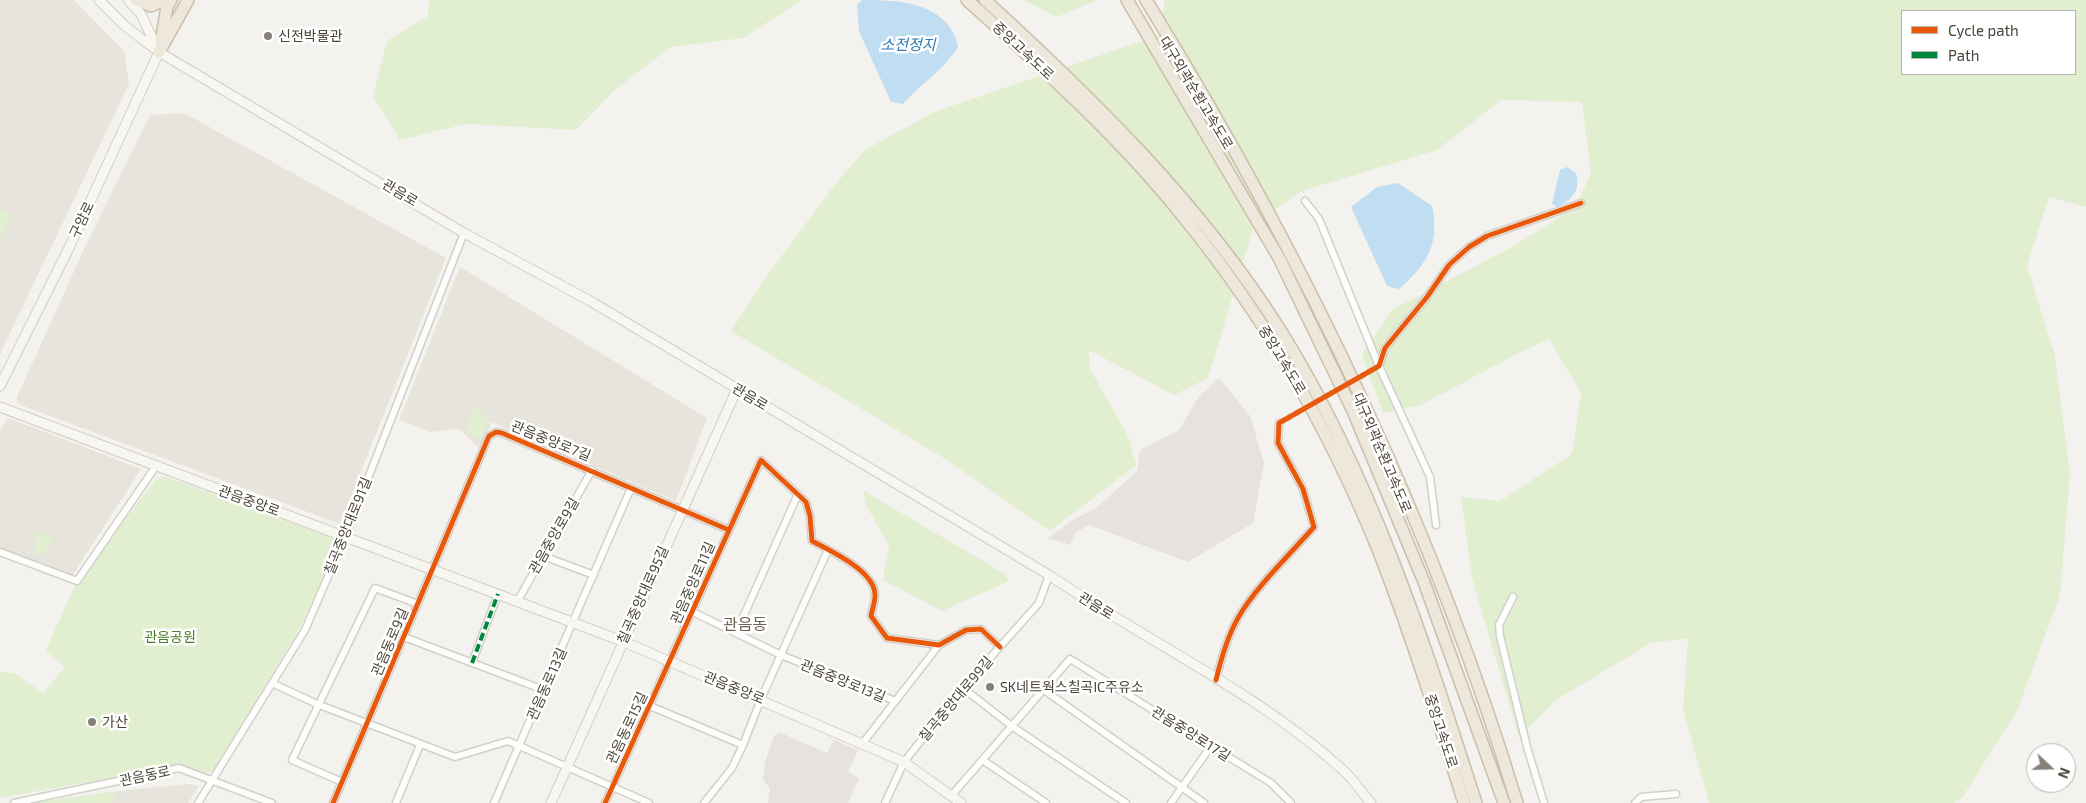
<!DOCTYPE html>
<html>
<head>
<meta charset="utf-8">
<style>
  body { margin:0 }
  #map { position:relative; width:2086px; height:803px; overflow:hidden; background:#f4f2ee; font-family:"Exo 2",sans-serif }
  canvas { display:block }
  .legend { position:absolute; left:1901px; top:10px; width:175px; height:65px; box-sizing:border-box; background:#fff; border:1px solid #b7b4b0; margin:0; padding:6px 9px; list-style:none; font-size:15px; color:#4b4439 }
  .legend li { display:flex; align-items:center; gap:10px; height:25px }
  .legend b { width:25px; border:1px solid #b7b4b0 }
  .north { position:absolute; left:2026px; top:743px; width:50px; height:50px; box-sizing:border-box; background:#fff; border:1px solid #b7b4b0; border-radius:50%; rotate:111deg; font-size:14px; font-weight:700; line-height:20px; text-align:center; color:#4b4439 }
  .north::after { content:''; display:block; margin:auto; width:18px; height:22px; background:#868178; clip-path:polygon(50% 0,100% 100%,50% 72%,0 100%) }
</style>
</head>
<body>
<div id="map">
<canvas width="2086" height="803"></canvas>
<ul class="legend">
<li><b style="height:6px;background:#e8590c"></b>Cycle path</li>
<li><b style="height:6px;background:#00873e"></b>Path</li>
</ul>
<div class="north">N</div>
</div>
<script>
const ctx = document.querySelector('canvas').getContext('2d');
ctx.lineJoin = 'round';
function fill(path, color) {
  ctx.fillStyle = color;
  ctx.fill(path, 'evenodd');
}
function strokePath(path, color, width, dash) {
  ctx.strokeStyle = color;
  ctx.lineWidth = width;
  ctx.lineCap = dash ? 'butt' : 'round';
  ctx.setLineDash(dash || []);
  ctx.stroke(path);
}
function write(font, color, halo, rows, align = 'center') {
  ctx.font = font + ' "Exo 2","Noto Sans KR",sans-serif';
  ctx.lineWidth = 5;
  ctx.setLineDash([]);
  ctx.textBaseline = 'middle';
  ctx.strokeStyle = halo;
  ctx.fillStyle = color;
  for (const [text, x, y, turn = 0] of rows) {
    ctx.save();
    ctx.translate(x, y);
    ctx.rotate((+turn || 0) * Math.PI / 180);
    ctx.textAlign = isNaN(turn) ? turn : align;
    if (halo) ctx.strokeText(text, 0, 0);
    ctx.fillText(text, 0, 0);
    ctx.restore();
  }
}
fill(new Path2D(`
  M0,0H74L124,51L129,84L0,354Z
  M184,113L446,258L340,524L18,404L17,397L85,247L150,115Z
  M460,267L707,418L676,501L492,422L480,449L459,429L430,432L399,420Z
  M8,418L141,469L72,576L0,548V430Z
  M187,784L199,786L188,803H110L117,791Z`), '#e7e4dc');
fill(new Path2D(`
  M1219,378L1250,416L1264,463L1253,523L1188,562L1089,525L1075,533L1070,545L1048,538L1074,519L1095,509L1137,471L1140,450L1179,430L1198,398Z`), '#e6e2de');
fill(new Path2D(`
  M429,0H802L743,38L671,47L616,89L576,130L466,124L400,140L373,96L387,41L428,16Z
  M1024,0H1097L1057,17Z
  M1165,0H2086V207L2049,197L2027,266L2055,356L2070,474L2060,595L2017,711L1962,798L1954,803H1709L1683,709L1688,638L1651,643L1556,700L1519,738L1472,578L1461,497L1500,501L1572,454L1581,393L1549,339L1515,355L1421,405L1383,413L1362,355L1392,310L1510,248L1575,208L1591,173L1582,102L1501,100L1437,150L1302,191L1255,223L1208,378L1174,395L1089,350L1090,369L1128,436L1136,465L1050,531L942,457L731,331L766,277L833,187L865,150L934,112L1160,35ZM1902,11H2075V74H1902Z
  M0,210L12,215L0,241Z
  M474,408L483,412L486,418L489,421L481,440L465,432Z
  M166,477L333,538L337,547L300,628L213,771L206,773L177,766L0,798V674L2,672L14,673L43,693L65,667L46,650L77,581L157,478Z
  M864,491L1005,574L1009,581L942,611L883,580L889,546L865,503Z
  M38,530L53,540L41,557L33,551L39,543L33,538Z
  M117,791L110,803H31Z`), '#e1eecf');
fill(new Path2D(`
  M779,732L827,753L834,740L858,750L848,772L859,778L848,803H768L770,788L763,781L765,762L774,736Z`), '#e6e3df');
fill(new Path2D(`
  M862,0C899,0 948,2 958,46C945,70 921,83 903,104L891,102L859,31L857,5Z
  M1567,167L1576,173C1581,190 1572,200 1557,207L1552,204L1560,170Z
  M1398,183L1432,206C1440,245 1427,264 1399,289L1387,286L1351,207L1377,187Z`), '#c0ddf1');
strokePath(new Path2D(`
  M1352,382L1379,366
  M1319,400L1343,387
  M1279,423L1311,405`), '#d2cfca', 6, [6, 3]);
const minor = new Path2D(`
  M1305,201L1319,219L1379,366L1430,477L1436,525
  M1379,366L1385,348L1427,297L1449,265L1469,247L1487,236L1581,203
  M0,552L77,581L156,466
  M543,556L594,575
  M1513,597L1499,625L1500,636L1527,747L1544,803
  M517,602L592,470
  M693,612L781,655L895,701
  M736,633L798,494
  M404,637L544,690
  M472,663L498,594
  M1216,680C1221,659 1227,637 1238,618C1254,589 1291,553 1314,527L1303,489L1278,443L1279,423
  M274,684L317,704L455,757L508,741L649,803
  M963,688L1013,727L1126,803
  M1044,690L1204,803
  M650,706L743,745
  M862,744L939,645
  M984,761L1046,803
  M342,782L292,760L375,588L418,604
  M951,796L1070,659L1271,783L1291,803
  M14,803L179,768L272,803
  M198,803L305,630L345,537L464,233
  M333,803L489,436L496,432L502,433L729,530
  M396,803L420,745
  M494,803L631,488
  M605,803L761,460L806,502L810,516L812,541C830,551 876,571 875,596C875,602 872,610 871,616L887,638L939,645L966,630L981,629L1000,647
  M704,803L732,768L743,745L761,699L828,550
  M885,803L904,762L963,688L1039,603L1049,575
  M1171,803L1211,746
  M1635,803L1641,797L1676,794`);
const secondary = new Path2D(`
  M99,0L125,26L159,52L464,233L592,302L1049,575C1146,641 1257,692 1344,771C1354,780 1362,793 1371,803
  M128,0L141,14L158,50
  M0,386L68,250L159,52
  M0,407L622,641L904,762L961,803
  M551,803L737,389`);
const motorway = new Path2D(`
  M136,0L151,6L163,0
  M967,0C1043,69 1121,138 1185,219C1265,317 1329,430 1377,547C1410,631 1437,717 1464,803
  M985,0C1095,101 1202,205 1282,333C1372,478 1424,641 1476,803
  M1127,0L1279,258L1353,411L1424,582L1504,803
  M1146,0C1301,251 1431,520 1517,803
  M161,42L167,7L171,0
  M159,52L188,0`);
strokePath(minor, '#d2d0cb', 9);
strokePath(secondary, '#d3cfc5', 11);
strokePath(motorway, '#ccbfa9', 14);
strokePath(minor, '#fdfdfc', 6);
strokePath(secondary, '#f7f6f1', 9);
strokePath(motorway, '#ede8db', 11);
strokePath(new Path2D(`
  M472,663L498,594`), '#00873e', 4, [8, 4]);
strokePath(new Path2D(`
  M1216,680C1221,659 1227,637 1238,618C1254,589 1291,553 1314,527L1303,489L1278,443L1279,423L1379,366L1385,348L1427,297L1449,265L1469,247L1487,236L1581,203
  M333,803L489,436L496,432L502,433L729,530
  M605,803L761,460L806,502L810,516L812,541C830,551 876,571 875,596C875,602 872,610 871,616L887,638L939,645L966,630L981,629L1000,647`), '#e8590c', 5);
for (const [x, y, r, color] of [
  [268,36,5,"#868178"],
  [990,687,5,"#868178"],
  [92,722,5,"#868178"]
]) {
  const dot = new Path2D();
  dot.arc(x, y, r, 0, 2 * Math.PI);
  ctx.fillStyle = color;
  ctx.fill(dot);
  strokePath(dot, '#fff', 2);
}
write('14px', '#4b4439', '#fff', [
  ["신전박물관",278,36],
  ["SK네트웍스칠곡IC주유소",1000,687],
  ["가산",102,722]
], 'left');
write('14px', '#4b4439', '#fff', [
  ["중앙고속도로",1023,51,43],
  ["대구외곽순환고속도로",1196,93,59],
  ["관음로",400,193,31],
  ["구암로",82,220,-65],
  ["중앙고속도로",1282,360,59],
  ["관음로",750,397,31],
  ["관음중앙로7길",551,441,22],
  ["대구외곽순환고속도로",1382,453,67],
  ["관음중앙로",249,501,20],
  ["칠곡중앙대로91길",348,526,-68],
  ["관음중앙로9길",554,536,-60],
  ["관음중앙로11길",693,583,-66],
  ["칠곡중앙대로95길",643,595,-66],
  ["관음로",1096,606,32],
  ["관음동로9길",390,642,-67],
  ["관음중앙로13길",843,681,22],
  ["관음동로13길",547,684,-66],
  ["관음중앙로",734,688,22],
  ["칠곡중앙대로99길",956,699,-50],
  ["관음동로15길",627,728,-65],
  ["중앙고속도로",1441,731,72],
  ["관음중앙로17길",1191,734,32],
  ["관음동로",145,776,-12]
]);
write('14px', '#4a7f2a', '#fff', [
  ["관음공원",170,637]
]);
write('italic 15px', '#2e7ab2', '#fff', [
  ["소전정지",908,45]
]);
write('16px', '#6e6250', '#fff', [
  ["관음동",745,625]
]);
</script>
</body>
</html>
